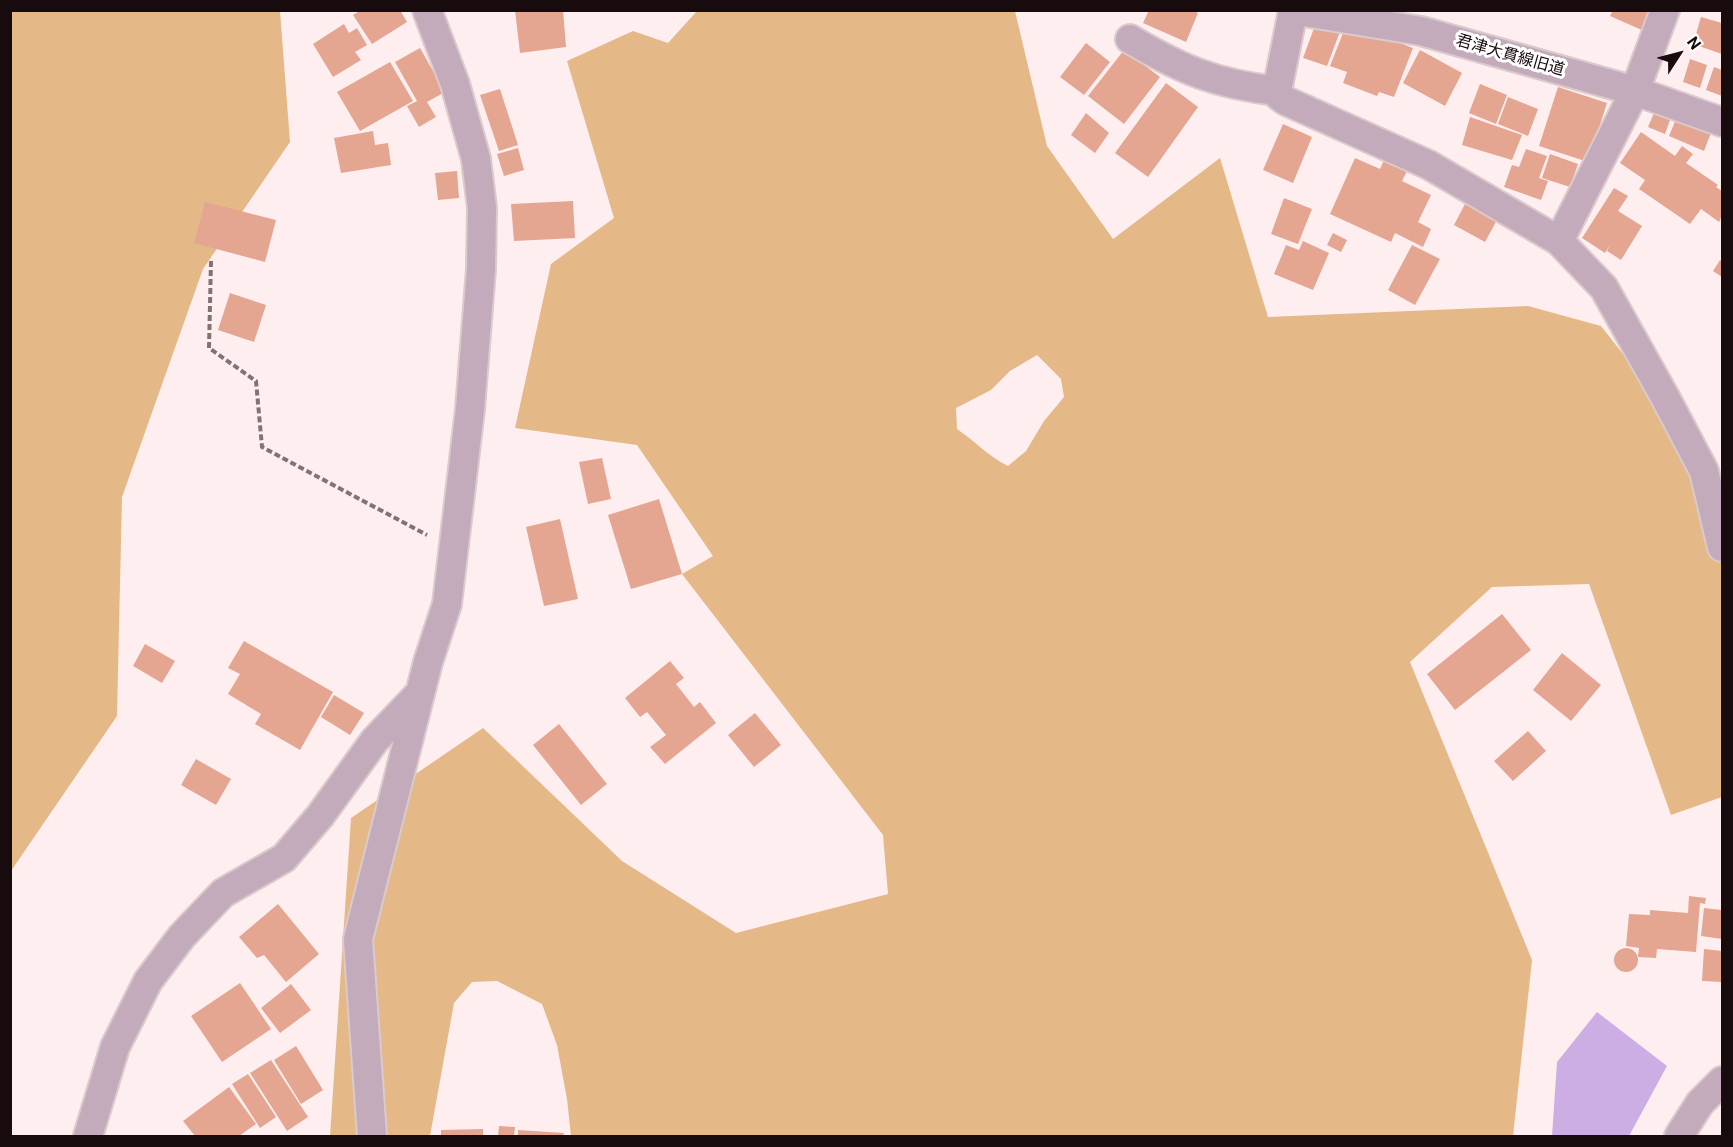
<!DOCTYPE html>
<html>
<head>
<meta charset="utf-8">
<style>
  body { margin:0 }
  #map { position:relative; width:1733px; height:1147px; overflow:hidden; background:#ffeef0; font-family:Roboto,sans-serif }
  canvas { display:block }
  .frame { position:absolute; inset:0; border:12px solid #180b0d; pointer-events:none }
  .north { position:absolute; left:1649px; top:24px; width:60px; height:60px; -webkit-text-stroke:4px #fff; paint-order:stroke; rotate:54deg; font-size:16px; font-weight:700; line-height:24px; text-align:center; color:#180b0d }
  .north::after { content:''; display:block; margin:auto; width:21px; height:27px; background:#180b0d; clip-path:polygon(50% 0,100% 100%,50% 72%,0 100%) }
</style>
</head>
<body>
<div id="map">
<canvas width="1733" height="1147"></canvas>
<div class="frame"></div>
<div class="north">N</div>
</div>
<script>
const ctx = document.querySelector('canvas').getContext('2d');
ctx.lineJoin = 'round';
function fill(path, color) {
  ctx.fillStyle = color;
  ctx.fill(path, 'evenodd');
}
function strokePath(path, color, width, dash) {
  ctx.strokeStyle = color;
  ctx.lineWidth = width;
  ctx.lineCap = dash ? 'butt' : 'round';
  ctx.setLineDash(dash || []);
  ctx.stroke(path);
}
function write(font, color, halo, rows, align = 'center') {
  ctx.font = font + ' Roboto,"Noto Sans JP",sans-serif';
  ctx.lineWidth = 6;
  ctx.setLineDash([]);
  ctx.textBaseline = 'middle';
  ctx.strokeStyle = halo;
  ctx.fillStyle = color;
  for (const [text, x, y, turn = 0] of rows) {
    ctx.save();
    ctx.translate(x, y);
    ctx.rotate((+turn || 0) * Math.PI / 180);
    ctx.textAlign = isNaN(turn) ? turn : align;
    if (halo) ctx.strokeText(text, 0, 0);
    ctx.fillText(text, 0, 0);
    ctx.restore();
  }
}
fill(new Path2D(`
  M11,11H280L290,142L203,269L122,497L117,716L11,871Z
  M697,11H1015L1047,146L1113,239L1220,158L1268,317L1528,306L1601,326L1722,480V797L1671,815L1589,584L1492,587L1410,662L1532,960L1513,1136H571L567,1099L557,1045L542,1004L497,981L472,982L454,1003L430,1136H330L351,818L483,728L622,861L736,933L888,894L883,835L682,574L713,556L637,445L515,428L551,264L614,218L567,61L633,31L668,43ZM1037,355L1061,379L1064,397L1044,421L1026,451L1008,466C989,457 975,441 957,429L956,408L991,390L1010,371Z`), '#e5b888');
fill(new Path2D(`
  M1597,1012L1667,1066L1629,1136H1552L1557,1062Z`), '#cdaee4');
fill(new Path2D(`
  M361,10H400L407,22L372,44L353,15Z
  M515,10H563L566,47L520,53Z
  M1149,10H1192L1198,13L1186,42L1143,23Z
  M1613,10H1653L1644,31L1610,16Z
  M1701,17L1722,23V54L1693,44Z
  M1317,20L1341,29L1327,66L1303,58Z
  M1347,23L1413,48L1394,97L1379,92L1377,96L1343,83L1347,72L1330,66Z
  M344,24L349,33L357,28L367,45L355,52L361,60L333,77L313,44Z
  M1086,43L1110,62L1084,95L1060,77Z
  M420,48L445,92L427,102L436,117L419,127L407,106L417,101L395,62Z
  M1124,50L1160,77L1124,124L1088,96Z
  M1420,50L1462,73L1445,106L1403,83Z
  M1690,59L1707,65L1700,88L1683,82Z
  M390,62L413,101L360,131L337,92Z
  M1714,67L1722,70V96L1706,90Z
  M1166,83L1198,107L1148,177L1115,153Z
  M1480,84L1507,95L1496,124L1469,113Z
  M1558,87L1607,103L1588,162L1539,146Z
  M500,89L518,145L499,151L480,95Z
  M1508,97L1538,109L1528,136L1498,124Z
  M1086,113L1109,133L1095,153L1071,135Z
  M1654,113L1670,120L1665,134L1648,127Z
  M1470,117L1522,135L1512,160L1462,145Z
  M1676,119L1711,133L1704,151L1669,136Z
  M1283,124L1312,137L1293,183L1263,170Z
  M373,131L375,145L388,143L391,165L341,173L334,138Z
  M1641,132L1675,156L1682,146L1693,154L1686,163L1718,185L1716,187L1722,191V216L1719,222L1701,209L1690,224L1639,189L1645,180L1620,163Z
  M518,148L524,170L504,176L497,154Z
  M1526,149L1547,156L1539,178L1548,181L1541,200L1504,187L1512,165L1519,167Z
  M1550,154L1578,164L1570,187L1542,178Z
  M1355,158L1380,169L1385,158L1408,169L1402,181L1431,195L1418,222L1431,229L1423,247L1395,233L1391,242L1330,214Z
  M457,171L459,198L438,200L435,173Z
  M1614,188L1628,196L1618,211L1642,226L1621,260L1607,251L1610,245L1605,253L1582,238Z
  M1284,198L1312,209L1298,244L1271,234Z
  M573,201L575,238L514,241L511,204Z
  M205,202L276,220L265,262L194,243Z
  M1465,204L1497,220L1485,242L1454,225Z
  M1333,233L1347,240L1341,252L1327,245Z
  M1303,241L1329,253L1313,290L1274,274L1286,245L1299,250Z
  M1412,245L1440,259L1415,305L1388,290Z
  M1720,260L1722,262V277L1713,271Z
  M230,293L266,305L254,342L218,330Z
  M602,458L611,499L588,504L579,462Z
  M659,499L682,574L631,589L608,515Z
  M560,519L578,599L544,606L526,527Z
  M1502,614L1531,650L1455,710L1427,674Z
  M244,641L333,692L300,750L255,724L261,714L228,694L240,674L228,668Z
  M145,644L175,661L162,683L133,666Z
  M1562,653L1601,685L1571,721L1533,690Z
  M670,661L684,678L676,684L694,707L700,702L716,723L665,764L650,747L666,735L647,712L640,717L625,698Z
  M334,695L364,713L350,735L321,717Z
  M755,713L781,745L754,767L728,735Z
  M559,724L607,784L581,805L533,745Z
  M1528,731L1546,751L1513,781L1494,761Z
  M196,759L231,779L216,805L181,785Z
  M1689,896L1706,898L1705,904L1700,903L1696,952L1657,949L1656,958L1638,957L1639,948L1626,946L1629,914L1650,915V910L1688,913Z
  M278,904L319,954L286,982L264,955L257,958L239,937Z
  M1704,908L1722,910V939L1701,936Z
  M1614 960a12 12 0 1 1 24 0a12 12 0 1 1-24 0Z
  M1704,949L1722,951V982L1702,981Z
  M240,983L271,1029L222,1062L191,1016Z
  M291,984L311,1010L280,1033L261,1008Z
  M296,1046L323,1090L301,1104L274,1060Z
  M271,1060L308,1117L287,1131L250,1073Z
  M248,1074L276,1117L260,1128L232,1084Z
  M229,1087L256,1124L239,1136H195L183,1121Z
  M499,1126L515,1127L514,1136H498Z
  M483,1129V1136H441V1130Z
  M518,1130L564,1133L563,1136H518Z`), '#e4a591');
const minor = new Path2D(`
  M1292,10L1421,31L1635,91L1722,122
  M1293,11L1277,91L1279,96L1286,101L1429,165L1559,241L1604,288L1665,397L1704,471L1722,547
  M1130,39C1182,70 1216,84 1277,91
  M1559,241L1635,91L1665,10
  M88,1136L115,1047L148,981L182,936L223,893L284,858L320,816L375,740L418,695
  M372,1136L358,939L428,662L447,604L470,409L481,269L482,208L476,159L455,84L427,10
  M1679,1136L1700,1103L1722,1081`);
strokePath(minor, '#dacacc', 32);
strokePath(new Path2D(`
  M211,261L209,348L256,381L262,447L427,535`), '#817274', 4, [6, 3]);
strokePath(minor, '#c4abbb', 28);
write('16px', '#180b0d', '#fff', [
  ["君津大貫線旧道",1510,56,16]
]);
</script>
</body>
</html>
